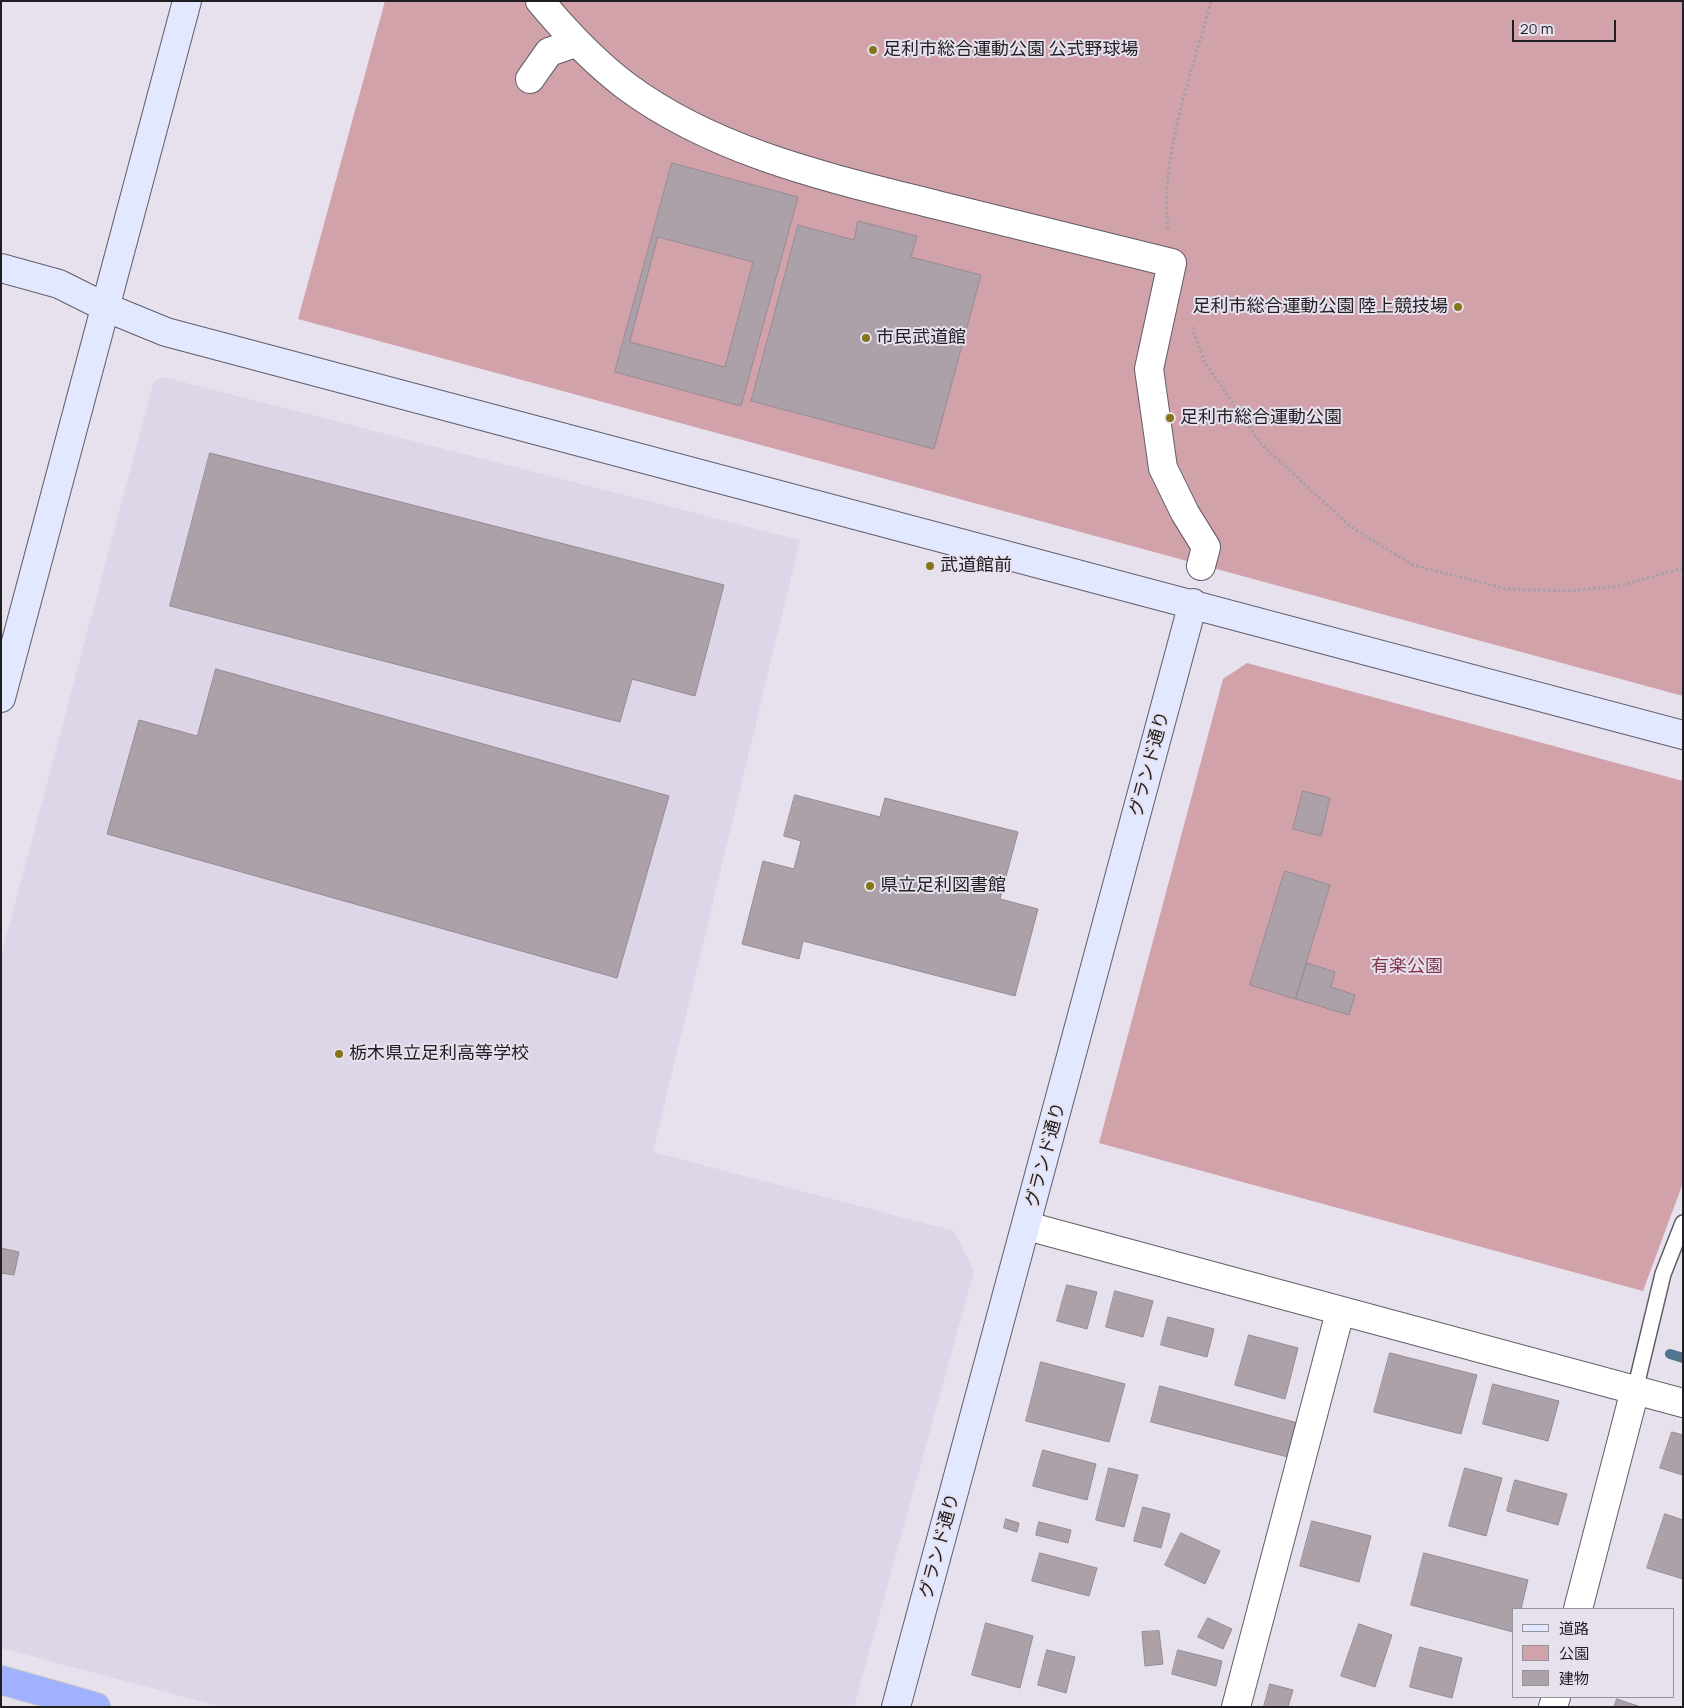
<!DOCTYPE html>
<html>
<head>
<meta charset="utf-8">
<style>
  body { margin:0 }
  #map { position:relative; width:1684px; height:1708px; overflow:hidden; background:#e7e1ee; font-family:Manrope,"Noto Sans JP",sans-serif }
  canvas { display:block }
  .frame { position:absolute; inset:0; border:2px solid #201e22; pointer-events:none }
  .legend { position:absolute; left:1512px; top:1608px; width:162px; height:90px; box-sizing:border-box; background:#e7e1ee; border:1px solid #97939c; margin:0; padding:6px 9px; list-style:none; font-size:15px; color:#201e22 }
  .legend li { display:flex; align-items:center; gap:10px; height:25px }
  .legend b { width:25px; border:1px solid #97939c }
  .scale { position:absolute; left:1512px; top:20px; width:104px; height:22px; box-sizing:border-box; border:2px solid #201e22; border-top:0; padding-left:6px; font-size:15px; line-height:18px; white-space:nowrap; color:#201e22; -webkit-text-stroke:4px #e7e1ee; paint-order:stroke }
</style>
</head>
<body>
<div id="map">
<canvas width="1684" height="1708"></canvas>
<div class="frame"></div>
<ul class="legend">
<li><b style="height:6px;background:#e2e8ff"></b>道路</li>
<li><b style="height:14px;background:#d2a2aa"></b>公園</li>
<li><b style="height:14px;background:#aca1a9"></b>建物</li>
</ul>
<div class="scale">20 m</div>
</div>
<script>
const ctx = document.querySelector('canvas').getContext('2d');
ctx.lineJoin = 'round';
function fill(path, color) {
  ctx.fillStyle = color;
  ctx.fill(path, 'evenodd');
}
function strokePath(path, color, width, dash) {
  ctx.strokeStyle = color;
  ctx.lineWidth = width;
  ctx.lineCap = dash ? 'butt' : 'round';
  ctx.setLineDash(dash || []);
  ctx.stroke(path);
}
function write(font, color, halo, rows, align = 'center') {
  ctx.font = font + ' Manrope,"Noto Sans JP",sans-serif';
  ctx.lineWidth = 4;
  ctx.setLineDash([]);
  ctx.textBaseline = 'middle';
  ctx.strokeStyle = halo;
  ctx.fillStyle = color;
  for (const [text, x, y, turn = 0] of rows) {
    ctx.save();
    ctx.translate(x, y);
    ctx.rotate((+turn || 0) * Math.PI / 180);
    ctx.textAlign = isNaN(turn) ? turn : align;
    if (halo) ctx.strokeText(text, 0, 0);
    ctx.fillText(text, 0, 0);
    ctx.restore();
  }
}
fill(new Path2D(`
  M163,377L800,540L653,1152L954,1231L974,1271L854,1707H222L1,1648V956L154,381Z`), '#ddd5e8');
fill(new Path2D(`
  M385,1H1683V696L298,319Z
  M1247,663L1683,781V1183L1643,1291L1099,1143L1223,679Z`), '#d2a2aa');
strokePath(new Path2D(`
  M1670,1354L1683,1358`), '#527591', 10);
const building = new Path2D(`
  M672,163L798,197L741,406L615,372ZM658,237L753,262L725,367L630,342Z
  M858,221L917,236L911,257L981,275L934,449L751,401L798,225L854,240Z
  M210,453L724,585L695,696L632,679L620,722L170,606Z
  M216,669L669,796L617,978L107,834L139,720L197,736Z
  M1303,791L1330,798L1321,836L1293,829Z
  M795,795L880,817L885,798L1018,832L1000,899L1038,909L1015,996L803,941L799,959L742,944L763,861L794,869L801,841L784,836Z
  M1285,871L1330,885L1295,999L1250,985Z
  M1307,963L1335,972L1331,987L1355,995L1349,1015L1296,999Z
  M1,1248L19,1252L14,1275L1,1273Z
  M1067,1285L1097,1292L1087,1329L1057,1321Z
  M1115,1291L1153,1301L1143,1337L1106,1327Z
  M1168,1317L1214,1329L1207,1357L1161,1345Z
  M1249,1335L1298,1348L1285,1399L1235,1385Z
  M1390,1353L1477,1375L1461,1434L1374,1412Z
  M1041,1362L1125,1384L1109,1442L1026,1421Z
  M1493,1384L1559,1401L1548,1441L1483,1424Z
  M1160,1386L1298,1423L1288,1457L1151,1422Z
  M1672,1432L1683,1435V1475L1660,1468Z
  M1043,1450L1096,1464L1087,1500L1033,1486Z
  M1109,1468L1138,1475L1124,1527L1096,1520Z
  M1465,1468L1502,1478L1486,1536L1449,1526Z
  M1515,1480L1567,1494L1558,1525L1507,1511Z
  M1143,1507L1170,1514L1161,1548L1134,1541Z
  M1665,1514L1683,1520V1579L1647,1568Z
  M1006,1519L1019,1523L1017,1532L1004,1528Z
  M1312,1521L1371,1536L1359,1582L1300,1566Z
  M1039,1522L1071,1530L1068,1543L1036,1535Z
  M1181,1533L1220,1551L1205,1584L1165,1565Z
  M1040,1553L1097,1568L1089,1596L1032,1581Z
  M1424,1553L1528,1580L1521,1609H1513V1632L1411,1605Z
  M1208,1618L1232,1629L1223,1649L1198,1637Z
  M986,1623L1033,1636L1020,1688L972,1675Z
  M1359,1624L1392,1635L1375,1687L1341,1676Z
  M1159,1631L1163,1664L1145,1666L1142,1632Z
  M1420,1647L1462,1658L1452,1698L1410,1687Z
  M1047,1650L1075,1657L1066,1693L1038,1685Z
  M1178,1650L1222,1661L1216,1686L1172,1674Z
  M1270,1684L1293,1690L1288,1707H1264Z
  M1617,1699L1641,1707H1614Z`);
fill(building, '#aca1a9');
strokePath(building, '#968b93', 1);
const lane = new Path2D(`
  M1635,1390L1663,1274L1683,1223`);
const street = new Path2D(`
  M540,1C566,32 593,61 626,86C716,153 830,178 937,205C1015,224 1094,244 1172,263L1149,369L1163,468L1185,513L1206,547L1201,566
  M530,79L549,52L575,43
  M1027,1226L1683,1403
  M1578,1609L1635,1390
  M1236,1707L1340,1312
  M1553,1707L1556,1697`);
const secondary = new Path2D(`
  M1,268L59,284L105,307L166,332L1683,735
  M1,698L187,1
  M896,1707L1193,603`);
const highway = new Path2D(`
  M1,1680L96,1707`);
strokePath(lane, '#605c66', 18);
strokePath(street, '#605c66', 30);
strokePath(secondary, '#605c66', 30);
strokePath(highway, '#c5c4c6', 30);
strokePath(new Path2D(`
  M1168,229C1160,153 1192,74 1211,1
  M1192,327L1204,361L1261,444L1351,527L1413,565L1507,589L1568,591L1619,586L1683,568`), '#a49fa9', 3, [2.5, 2.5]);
strokePath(lane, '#fff', 15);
strokePath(street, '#fff', 28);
strokePath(secondary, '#e2e8ff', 28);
strokePath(highway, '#a0b2ff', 28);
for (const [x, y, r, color] of [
  [873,50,5,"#837518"],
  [1458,307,5,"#837518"],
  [866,338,5,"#837518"],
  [1170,418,5,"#837518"],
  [930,566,5,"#837518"],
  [870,886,5,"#837518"],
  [339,1054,5,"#837518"]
]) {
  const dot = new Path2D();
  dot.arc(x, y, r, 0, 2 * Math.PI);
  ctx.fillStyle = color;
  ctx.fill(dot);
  strokePath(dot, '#e7e1ee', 2);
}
write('18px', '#201e22', '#e7e1ee', [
  ["足利市総合運動公園 公式野球場",883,50],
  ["足利市総合運動公園 陸上競技場",1448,307,"right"],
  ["市民武道館",876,338],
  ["足利市総合運動公園",1180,418],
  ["武道館前",940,566],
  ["県立足利図書館",880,886],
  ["栃木県立足利高等学校",349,1054]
], 'left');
write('18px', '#201e22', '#e7e1ee', [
  ["グランド通り",1150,764,-75],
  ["グランド通り",1046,1155,-75],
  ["グランド通り",940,1546,-75]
]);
write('18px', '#843549', '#e7e1ee', [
  ["有楽公園",1407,967]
]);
</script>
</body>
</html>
